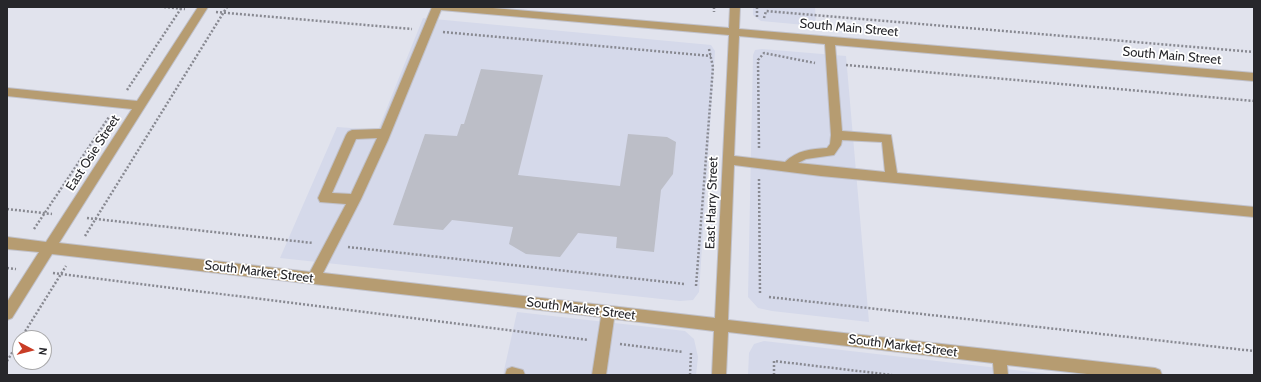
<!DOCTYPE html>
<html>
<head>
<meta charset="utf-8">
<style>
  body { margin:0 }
  #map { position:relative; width:1261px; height:382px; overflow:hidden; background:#e1e3ed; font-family:Cabin,sans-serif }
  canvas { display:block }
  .frame { position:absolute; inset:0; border:8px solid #27272b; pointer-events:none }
  .north { position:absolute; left:12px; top:330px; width:40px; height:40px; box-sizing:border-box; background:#fff; border:1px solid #a9a9aa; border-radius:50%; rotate:97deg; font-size:11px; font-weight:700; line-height:16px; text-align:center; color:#27272b }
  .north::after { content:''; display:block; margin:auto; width:14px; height:18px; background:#c93d26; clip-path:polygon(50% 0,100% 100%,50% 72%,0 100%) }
</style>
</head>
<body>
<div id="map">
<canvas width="1261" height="382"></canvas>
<div class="frame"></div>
<div class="north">N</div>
</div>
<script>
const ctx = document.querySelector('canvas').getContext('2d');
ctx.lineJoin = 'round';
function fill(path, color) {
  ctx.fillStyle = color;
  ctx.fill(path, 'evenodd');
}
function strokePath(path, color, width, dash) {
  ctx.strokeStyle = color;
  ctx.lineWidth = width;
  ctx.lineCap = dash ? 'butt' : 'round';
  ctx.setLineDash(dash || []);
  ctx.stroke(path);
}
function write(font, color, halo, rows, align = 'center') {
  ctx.font = font + ' Cabin,sans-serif';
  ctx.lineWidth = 3.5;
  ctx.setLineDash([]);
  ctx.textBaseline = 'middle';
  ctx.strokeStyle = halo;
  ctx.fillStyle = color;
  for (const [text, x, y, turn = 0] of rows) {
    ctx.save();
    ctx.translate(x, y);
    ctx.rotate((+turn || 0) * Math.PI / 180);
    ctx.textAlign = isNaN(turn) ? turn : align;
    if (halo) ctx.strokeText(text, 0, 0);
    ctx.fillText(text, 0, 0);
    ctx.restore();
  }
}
fill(new Path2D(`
  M753,7H815L816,26L761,21L753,15Z
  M423,18L711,45L715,51L699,292L693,300L680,301L280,258L337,127L378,130Z
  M762,49L846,56L869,322L772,311L758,308L748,297L753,55L755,50Z
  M517,312L685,331L694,339L698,357L696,375H503Z
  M764,341L1058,375H748L749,353L754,344Z`), '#d5d9ea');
fill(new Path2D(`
  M481,69L543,75L518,175L620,186L628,134L667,137L676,142L673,174L661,190L654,252L616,248L617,237L578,233L560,257L526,254L509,244L513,227L452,220L443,230L393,225L425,134L457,136L461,124H464Z`), '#bcbec7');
const minor = new Path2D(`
  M198,7H208L59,243L310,272L346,204L320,202L318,198L346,135L348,132L352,130L381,129L432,7H481L729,28L730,7H740L739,29L1254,73V81L835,45L842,131L891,135L897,173L1254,207V217L821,176L734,165L728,320L1155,368L1160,370L1162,375H1096L1007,365L1008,375H994L993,363L728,332L726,375H712L714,331L614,319L606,375H592L601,317L52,254L12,318L7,320V302L39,252L7,249V237L46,242L132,109L7,96V88L137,101ZM441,10L729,35L715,318L323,273L361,199L388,140ZM739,36L825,44L831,135L830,144L827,148C811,149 797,150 785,162L734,156ZM377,138L351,194L332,193L356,139ZM842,140L882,142L885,172L798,163L806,159L834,155L841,145Z
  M512,367L523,370L525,375H505L507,369Z`);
strokePath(minor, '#c0c1ca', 2);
strokePath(new Path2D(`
  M164,7L185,9
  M714,7V12
  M757,7V17
  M216,12L412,29
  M764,18L766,11L1254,52
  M443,32L711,56
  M846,65L1254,101
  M127,90L182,7
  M759,148L758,60L764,53L815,63
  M759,179L760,295
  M7,209L52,214
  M87,218L313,243
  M34,229L109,117
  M85,236L227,7
  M348,247L685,284
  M7,268L16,269
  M53,273L588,340
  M696,286L713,67L709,49
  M769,297L1254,351
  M21,338L66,266
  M620,344L683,352
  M7,361L20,340
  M690,375L691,353
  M774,375V361L892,375`), '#888991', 2.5, [2, 2]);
fill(minor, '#b69c71');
write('13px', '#27272b', '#fff', [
  ["South Main Street",849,28,5],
  ["South Main Street",1172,56,5],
  ["East Osie Street",93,153,-57],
  ["East Harry Street",712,203,-88],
  ["South Market Street",259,272,7],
  ["South Market Street",581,309,7],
  ["South Market Street",903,346,7]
]);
</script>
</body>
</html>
